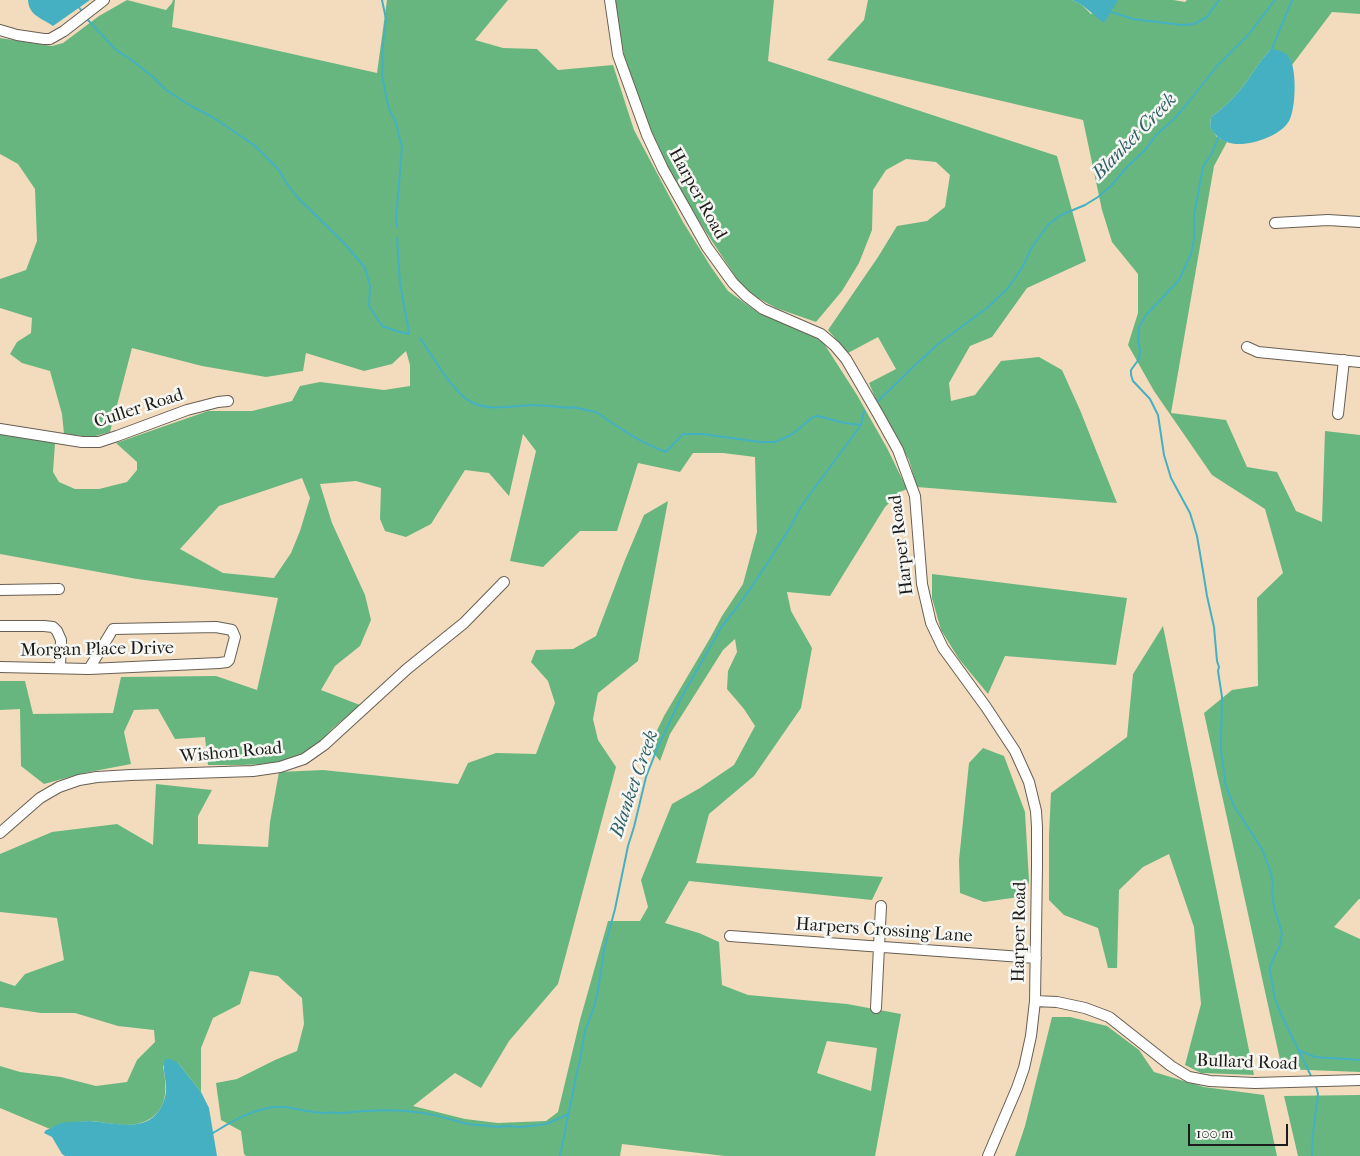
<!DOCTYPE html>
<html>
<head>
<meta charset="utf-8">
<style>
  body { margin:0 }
  #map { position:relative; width:1360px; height:1156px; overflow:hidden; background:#f3dcbd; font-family:"IM FELL French Canon",serif }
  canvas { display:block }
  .scale { position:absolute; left:1188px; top:1124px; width:100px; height:22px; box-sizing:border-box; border:2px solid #1c1c1c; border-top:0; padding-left:6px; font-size:15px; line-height:18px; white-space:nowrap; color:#1c1c1c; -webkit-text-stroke:4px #f6f6f2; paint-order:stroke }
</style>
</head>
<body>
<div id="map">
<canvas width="1360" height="1156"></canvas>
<div class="scale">100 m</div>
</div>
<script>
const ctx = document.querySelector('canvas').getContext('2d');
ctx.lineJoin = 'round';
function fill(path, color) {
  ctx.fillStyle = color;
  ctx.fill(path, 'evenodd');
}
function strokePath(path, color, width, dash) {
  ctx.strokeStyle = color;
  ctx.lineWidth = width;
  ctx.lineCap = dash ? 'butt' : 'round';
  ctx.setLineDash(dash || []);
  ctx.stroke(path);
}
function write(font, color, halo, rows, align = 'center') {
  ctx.font = font + ' "IM FELL French Canon",serif';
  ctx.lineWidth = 5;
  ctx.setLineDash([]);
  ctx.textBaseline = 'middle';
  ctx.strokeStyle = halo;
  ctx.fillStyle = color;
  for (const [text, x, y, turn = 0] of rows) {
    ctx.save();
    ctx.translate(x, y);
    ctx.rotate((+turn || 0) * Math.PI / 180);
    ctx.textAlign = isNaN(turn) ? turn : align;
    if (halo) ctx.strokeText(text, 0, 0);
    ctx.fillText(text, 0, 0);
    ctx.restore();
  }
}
fill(new Path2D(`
  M127,0L166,10L172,3L173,0H175L172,27L377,73L387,0H508L475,40L503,48L537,49L558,70L613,65L634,130L683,222L711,267L728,291L760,314L797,328L823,342L857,395L887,448L907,489L900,492L885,507L830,596L787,592L791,611L812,648L801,708L754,776L709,814L696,863L883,877L872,900L689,881L665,923L699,933L719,942L722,985L748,995L847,1004L901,1014L875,1156H725L622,1144L620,1156H246L244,1154L241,1131L221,1120L216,1083L237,1079L275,1060L297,1051L304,1024L302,998L278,976L250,971L240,1004L213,1018L201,1048V1092L178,1063L163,1066C166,1083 169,1103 154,1116C135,1131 113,1123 91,1121C85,1121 78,1122 72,1123C63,1124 58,1124 50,1129L0,1108V1066L20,1072L61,1077L96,1086L127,1082L137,1060L155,1042L154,1030L118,1026L75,1013H41L0,1007V981L15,986L25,974L64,960L57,918L0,912V854L52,832L117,824L153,845L156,784L212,790L198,816V844L268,847L270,822L279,772L323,770L458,784L468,763L496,753L536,754L555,703L548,681L531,662L536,650L573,649L596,636L625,560L644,515L668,501L638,661L598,693L593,719L598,740L616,767L558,984L509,1041L481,1088L455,1073L413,1106L465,1119L498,1123L546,1121L558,1112L580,1020L608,921H640L648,907L641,880L672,804L700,788L734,765L755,726L744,709L727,689L728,671L737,652L735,639L723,650L670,734L660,761L649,747L664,716L709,640L722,616L743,584L757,532L755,457L723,453H693L680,472L638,463L617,531H580L543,567L510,561L536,451L523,434L509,496L489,473L465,470L431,524L406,537L385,531L380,519L381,488L356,481L320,484L332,523L365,595L371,620L360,646L335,666L321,690L360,705C351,713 342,720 333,728C327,734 321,741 314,747C287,768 240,765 208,765L205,737L175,739L158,709L134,710L124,732L131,764L84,773L44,784L21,766L20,709L0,710V681H25L33,714L113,713L121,677L216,676L257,690L278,598L137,579L0,554V433L55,443L53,472L59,482L75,489H99L127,482L137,470V462L116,443L208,411H252L292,401L300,386L320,382L384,390L410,386V365L406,351L392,364L364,371L306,353L303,371L266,377L202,366L132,348L110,432L92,437L64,434L62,414L50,371L22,363L10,354L17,342L31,333L32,318L0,308V279L26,270L37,241L35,189L18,164L0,154V38L52,46L63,43L99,16ZM302,478L310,498L300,531L291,553L274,578L223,573L180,549L219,506ZM827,1041L877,1048L871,1091L817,1073Z
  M615,0H774L768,61L1057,156L1086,261L1027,288L992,337L970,346L949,383L951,401L975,395L1001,361L1039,357L1062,370L1080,410L1117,503L917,487L909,460L881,412L869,383L896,369L878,337L848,353L828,330L878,257L897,226L927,221L945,207L950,175L936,162L906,159L886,170L873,190L872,230L859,263L842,291L816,322L776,308L745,291L702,226L666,165L634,90L625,61Z
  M868,0H1072L1082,5L1091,14L1118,0H1173L1185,2L1187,0H1360V14L1332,12L1292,65L1289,57L1271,49C1259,61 1251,77 1240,90C1232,100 1222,109 1211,117L1210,127L1217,137L1227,142L1214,166L1171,413L1226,420L1247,467L1277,472L1296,511L1322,522L1325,431L1360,435V899H1359L1334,927L1360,939V1072L1282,1069L1204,713L1232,690L1258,686L1257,598L1283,573L1265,509L1212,475L1154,391L1128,345L1138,313V274L1112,242L1102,210L1083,120L827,60L864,20Z
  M932,574L1127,598L1116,665L1005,656L988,694L959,659L941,630L932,598Z
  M1163,626L1254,1075L1201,1073L1185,1065L1201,1004L1194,927L1169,854L1143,867L1119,890L1117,968H1108L1098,928L1064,915L1049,900V835L1051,793L1127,737L1133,674Z
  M983,748L1004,756L1025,812L1029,881L1026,896L984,902L960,893L959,860L969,763Z
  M1052,1017H1070L1107,1026L1139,1050L1154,1072L1204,1087L1264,1095L1277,1156H1015L1025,1126Z
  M1360,1095V1156H1298L1284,1096Z`), '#68b67f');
fill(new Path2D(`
  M28,0H90L53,26C42,18 29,16 28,0Z
  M1072,0H1118L1104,23L1082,5Z
  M1271,49C1277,50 1285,51 1289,57C1297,68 1296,109 1289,121C1280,137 1244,149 1227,142C1219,139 1214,134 1210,127L1211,117C1222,109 1232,100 1240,90C1251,77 1259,61 1271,49Z
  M165,1059H170L178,1063L201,1092L209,1108L217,1156H65L62,1154L52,1137L44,1133L46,1130C51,1129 52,1127 56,1125C60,1123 66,1122 71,1122C77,1122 84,1121 90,1121C119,1123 154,1136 165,1097C169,1084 161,1072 165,1059Z`), '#44b0c2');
strokePath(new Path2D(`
  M382,0L386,19L382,54L383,64L382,76L389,109L396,123L402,148L396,219L397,227
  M78,6L81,10
  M1110,10L1111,12L1133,19L1182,25L1194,24L1207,17L1219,0
  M87,19L117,51L129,58L153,77L166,90L191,106L214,118L254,145L279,170L287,184L298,198L345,244L365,268L370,286L369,306L382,326L396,331L409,334
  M1271,51L1292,0
  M1219,136L1212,153L1203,167L1194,215V239L1191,254L1179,280L1146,315L1139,327L1138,339L1140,351L1139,359L1131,370V375L1133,381L1150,399L1158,415L1164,455L1171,478L1190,513L1197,536L1203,571L1207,596L1214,627L1217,661L1219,667L1218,671L1222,697L1221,736V751L1225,778V783L1234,806L1262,849L1271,873L1273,885L1272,892L1274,907L1282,933L1280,945L1270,966V971L1275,999L1281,1014L1311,1076
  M397,238L400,283L409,333
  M420,338C433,356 453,394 473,403C490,411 513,406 531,405C544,405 557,407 570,408L572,407L596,412C618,427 640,443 666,452L683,434H702L760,442H775L791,435L813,417L818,416L844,423L861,425
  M876,403L912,368L938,344L987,308L1008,288L1022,268L1032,247L1049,224L1061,215L1085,205L1098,197L1111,186L1126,168L1146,149L1156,135L1173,120L1187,104L1217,66L1248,35L1275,0
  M1300,1051L1315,1057L1360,1060
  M213,1133C233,1121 245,1113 268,1108C287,1104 306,1113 324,1113C330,1112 335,1113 340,1113C349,1113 357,1111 366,1111C395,1109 425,1111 453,1120C458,1122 463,1122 467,1124L501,1127L504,1126L521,1127L546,1124L569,1114
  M560,1156L578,1067L579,1065L585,1031L594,1007L598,991L604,950L615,909L628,846L634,827L646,777L657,749L681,698L722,626L735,610L759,576L791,526L799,510L810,494L861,425L864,411
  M1312,1156L1313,1134L1318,1094L1316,1086`), '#44b0c2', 2);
const minor = new Path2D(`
  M610,0L618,55L647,135L663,169L707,247L733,283L746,296L763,309L821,334L835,346L846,359L878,414L898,450L915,496L922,584L931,623L943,648L986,707L1015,751L1029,782L1036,811L1037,827V866L1035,1001L1031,1036L1024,1068L1017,1088L988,1156
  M0,30L17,35L44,39H50L64,31L104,0
  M1275,223L1328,220L1360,222
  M1247,347L1258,352L1360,362
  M1338,414L1344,360
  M0,429L82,442H99L117,436L187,410L218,402L228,401
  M0,590L59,589
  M0,626H44L53,627L57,631L61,640L60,668
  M0,667L89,669L219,663L227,662L229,660L235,637L232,630L216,627L113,629L89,669
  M0,833L40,798L59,787L79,780L97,777L131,775L253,771L280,767L304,759L324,745L407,669L464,623L504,582
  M730,936L1036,958
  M1035,1001L1057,1002L1085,1008L1109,1017L1171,1066L1189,1077L1210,1081L1255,1083L1360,1080
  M876,1008L881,906`);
strokePath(minor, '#675f54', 12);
strokePath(minor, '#fff', 10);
write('18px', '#1c1c1c', '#f6f6f2', [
  ["Harper Road",697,194,61],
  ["Culler Road",139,409,-18],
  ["Harper Road",902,545,-97],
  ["Morgan Place Drive",97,650,-1],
  ["Wishon Road",231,753,-5],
  ["Harpers Crossing Lane",884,931,4],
  ["Harper Road",1020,932,-89],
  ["Bullard Road",1247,1063,2]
]);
write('italic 19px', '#2e5f67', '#f6f6f2', [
  ["Blanket Creek",1135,137,-46],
  ["Blanket Creek",635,784,-71]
]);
</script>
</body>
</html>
